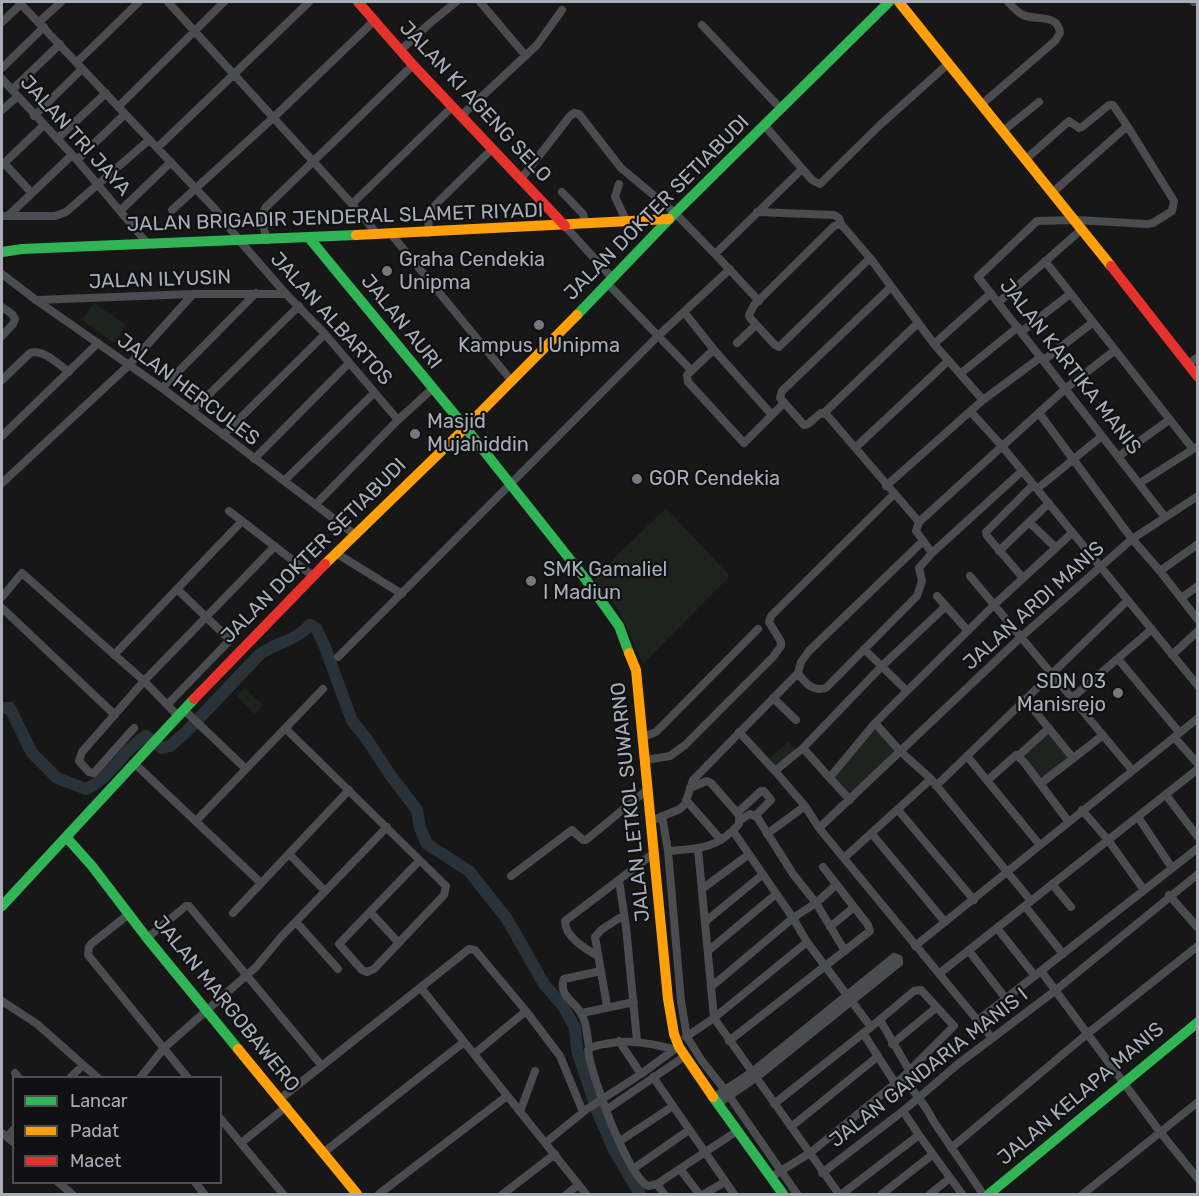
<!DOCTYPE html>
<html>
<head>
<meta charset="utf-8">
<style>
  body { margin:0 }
  #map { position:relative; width:1199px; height:1196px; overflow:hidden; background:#171717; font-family:Rubik,sans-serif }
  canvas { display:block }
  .frame { position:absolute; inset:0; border:3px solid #a8adb8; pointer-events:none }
  .legend { position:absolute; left:12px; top:1076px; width:210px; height:108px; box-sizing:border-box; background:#111113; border:2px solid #4d4f55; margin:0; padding:8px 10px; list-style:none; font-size:18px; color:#a8adb8 }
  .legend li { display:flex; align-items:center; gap:12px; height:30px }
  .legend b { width:30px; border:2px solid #4d4f55 }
</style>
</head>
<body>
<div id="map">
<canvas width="1199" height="1196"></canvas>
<div class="frame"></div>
<ul class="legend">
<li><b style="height:8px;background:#30b455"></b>Lancar</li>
<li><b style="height:8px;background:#ff9f0a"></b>Padat</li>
<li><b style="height:8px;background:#e5322d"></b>Macet</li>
</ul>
</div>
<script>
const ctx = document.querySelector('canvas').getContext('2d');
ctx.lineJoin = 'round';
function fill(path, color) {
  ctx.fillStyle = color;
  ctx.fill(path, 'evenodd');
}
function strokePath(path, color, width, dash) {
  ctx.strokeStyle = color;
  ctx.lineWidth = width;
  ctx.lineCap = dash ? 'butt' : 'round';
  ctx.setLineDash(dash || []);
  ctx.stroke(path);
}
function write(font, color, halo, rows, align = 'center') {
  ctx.font = font + ' Rubik,sans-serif';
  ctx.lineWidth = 4.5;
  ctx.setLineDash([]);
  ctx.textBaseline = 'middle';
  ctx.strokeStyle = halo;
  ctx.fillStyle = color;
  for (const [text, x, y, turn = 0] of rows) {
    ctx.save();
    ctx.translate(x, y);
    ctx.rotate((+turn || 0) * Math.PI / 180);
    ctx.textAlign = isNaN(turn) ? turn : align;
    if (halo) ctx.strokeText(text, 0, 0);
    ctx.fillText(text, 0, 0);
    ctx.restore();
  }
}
fill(new Path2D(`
  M94,303L126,325L114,343L82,320Z
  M666,508L730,576L643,664L619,610L593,579Z
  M245,688L263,705L255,714L237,696Z
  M875,727L897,750L851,795L833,776Z
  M1048,730L1070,757L1040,781L1021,756Z
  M788,742L798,751L777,768L769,759Z`), '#1d241e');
strokePath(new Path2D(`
  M2,708H10L32,753L57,778L86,789C111,778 122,750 146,736L162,748L170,746L187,731L259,655C276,642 294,642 310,625L316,628L325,647L352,721L366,738L391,776L417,810L420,828L427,844L469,871L507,919L544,984L563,1006L575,1028L577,1050L598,1113L614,1150L640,1194`), '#2a3239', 12);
strokePath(new Path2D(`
  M19,2L215,209L239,240L286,294L325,334L398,420
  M168,2L352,204L378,235
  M480,2L525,55
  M1194,2H1195
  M2,22L21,4
  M39,22L61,2
  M702,25L780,108
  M401,50L429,24L456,2
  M77,62L139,2
  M2,68L44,27
  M2,79L77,160L147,243
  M12,90L60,44
  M982,104L1055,41L1060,33C1058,13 1036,21 1023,15C1017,12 1012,6 1008,2
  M118,107L224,2
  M2,110L17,97
  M34,116L82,69
  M461,116L537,45L562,10
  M765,126L812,180L820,184L880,125L949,63
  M1003,131L1039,102
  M57,139L106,93
  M157,148L309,2
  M1026,159L1069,121L1079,128L1082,127L1109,105H1113L1128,127
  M77,160L125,114
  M4,163L28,189
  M2,165L43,126
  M521,179L570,116L574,113L579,114L621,168L675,213L715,254L802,169
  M619,184L615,197L627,222
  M562,192L583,214L586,224
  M1053,192L1125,128L1128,127L1174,201L1172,211L1153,223L1147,224L1076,220L1037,221L978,277L1165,517
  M352,204L452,107
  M121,210L171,162
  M172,210L273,118L375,20
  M757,212L834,215L839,218L841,224
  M2,216H55L66,212L149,140
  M8,216L72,155
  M565,226L613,279
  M428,233L429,217L436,204L492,149
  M391,234L511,380
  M267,240C264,228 259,218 266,207L413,65
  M715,254L759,301
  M870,258L779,347L775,345L750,318L749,315L754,305L834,226L841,224L870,258L934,344L983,400
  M1045,261L1193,449
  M2,274L36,300L162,388L354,534
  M608,284L691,370
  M891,287L782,391L780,398L804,425L808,424L821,413L827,415L919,522
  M36,300L193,294H286
  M999,302L1082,229
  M2,307L12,314L15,319L13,324L2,336
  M684,312L715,351
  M1021,332L1070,294
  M737,343L756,325
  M934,344L991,293
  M1044,360L1092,323
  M1188,364L1198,357
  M960,374L1018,327
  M2,380L30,353C44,349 58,364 69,372
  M162,388L256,293
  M192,411L299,306
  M971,412L1001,445L1198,686
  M824,413L918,323
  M1039,413L1132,539L1160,571L1198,620
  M772,415L715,351L710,353L687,375L688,382L744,443L784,403
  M223,435L325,334
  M2,436L98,343
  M856,447L948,361
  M1119,456L1169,420
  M254,459L349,363
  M284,481L374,393
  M2,483L129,365L193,294
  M1140,483L1198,446
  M886,486L983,400L1041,357
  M1037,489L1102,436
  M316,504L398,420L432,389
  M229,511L242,521
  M1029,522L1056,548
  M999,551L1049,503
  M336,553L402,594
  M932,553L916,531L919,522L1065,389L1114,351
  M1160,571L1198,544
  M970,576L1132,770
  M1023,578L987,536L986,532L1033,485
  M937,596L968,631
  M2,597L22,573L144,681L178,716
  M1181,598L1198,586
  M2,608L115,715
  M864,649L907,691
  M114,655L242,521L313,576
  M1172,655L1198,631
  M338,657L658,336L730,269
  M1118,659L1179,732
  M798,673C805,683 813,692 826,688L917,596L922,581L919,568L932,553L1022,471
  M773,698L796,720
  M1072,698L1152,629
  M1025,699L1073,758
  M167,705L229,641L227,637L177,589
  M184,710L246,769
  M875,723L900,751L931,779L1031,901
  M134,728L94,773L89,772L79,761L82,752L144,681L275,546
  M285,728L446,886L444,895L374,969L367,972L362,970L339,944L419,861
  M739,732L775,771L805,806L819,828L992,1038
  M643,737L656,732L758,629
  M1174,737L1198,764
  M803,748L828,776H831L875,723L907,691L995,604L1072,533
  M967,756L1039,844
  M1018,756L1049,728
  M646,760L670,756L685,745L773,657L781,646V642L769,622L771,616L894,494
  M134,763L261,883
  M775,771L803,748L882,666L946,606
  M828,776L850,800
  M988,780L1016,755L1024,762L1068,821
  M1040,784L1102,736
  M936,786L1128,600
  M1166,795L1198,837
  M686,800L721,840
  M898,810L974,900
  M1082,810L1108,840L1144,890
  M737,813L761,791H764L771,800L757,814V817
  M662,816L668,851L681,1001L687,1037L702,1061L725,1090L797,1194
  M1138,817L1172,868
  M196,821L323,689
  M651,821L680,809L685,804L693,780L798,673L801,662L809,651L923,541
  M739,821L750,814L757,817L793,874L816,903L845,951
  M819,828L1021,637L1132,539L1198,496
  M733,831L793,918L807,942L871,1027L774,1104
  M767,834L805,806
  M872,834L945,922
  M698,849L714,1018L839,1194
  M668,851C697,849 718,849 739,824V815L711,783L707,781L690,788
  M289,854L325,891
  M844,858L931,779
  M511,876L572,830L583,840H586L648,789
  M619,880L626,927L637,1041
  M1052,884L1071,907
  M702,889L748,855
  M1169,895L1198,928
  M1025,906L1063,954
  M233,913L349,790
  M371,913L399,943
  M129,914L91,944L89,947L88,955L188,1078
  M706,921L762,875
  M296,922L338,969
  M830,927L854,907
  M997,928L1035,976
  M147,938L186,906H189L322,1066
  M915,946L1198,718
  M708,951L776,894
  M969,951L1007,1000
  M598,956C585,949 565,937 565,921L654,853
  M1041,971L1160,1132L1198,1179
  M940,973L1198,769
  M711,987L793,918L816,903L836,885
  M421,988L586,1194
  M2,1001L37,1024L98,1078
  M607,1006L595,937L601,930L624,915
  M582,1013L634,1002
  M880,1020L909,1070
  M977,1021L1198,848
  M863,1033L895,1083
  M686,1037L714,1018L807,942
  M619,1041L641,1074
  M729,1041L870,931L868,925L823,867
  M892,1044L937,1007
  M589,1047C587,1037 587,1022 581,1013C574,1001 558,995 564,979L601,971
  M673,1049C649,1043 629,1039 605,1044C599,1045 592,1046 588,1050C591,1075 627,1175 648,1186L657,1184L737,1131
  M474,1054L526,1011
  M15,1073L19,1078
  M653,1077L734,1194
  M903,1077L926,1108L934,1122L983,1194
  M70,1078L83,1065
  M140,1078L164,1048L256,967L281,937L387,827
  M714,1097L752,1072L894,957L899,959V963L757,1077L719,1103
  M280,1099L469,949L475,950L526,1011L560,1056L583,1112
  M606,1110L685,1056
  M903,1111L919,1135
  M520,1112L535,1071
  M220,1118L283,1194
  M791,1127L877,1057
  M2,1133L14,1143
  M7,1137L14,1129
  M620,1141L673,1106
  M241,1143L287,1106
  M545,1143L587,1109L641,1074L675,1049
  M951,1148L1087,1034L1198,946
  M323,1153L464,1042
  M633,1169L689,1130
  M681,1170L699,1194
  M822,1173L903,1111L958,1064L1056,990L1198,874
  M771,1177L810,1153L903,1077L954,1026L921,990L914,991L871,1027
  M58,1182L72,1194
  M195,1182L204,1194
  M657,1184L664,1194
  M379,1194L507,1096
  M503,1194L555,1154
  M567,1194L578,1185
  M704,1194L725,1182
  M842,1194L919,1135L962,1194
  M882,1194L932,1155
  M930,1194L950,1178
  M1083,1194L1198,1102`), '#4b4c50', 8);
strokePath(new Path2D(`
  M310,239L465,427L584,577L619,626L629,653
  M2,252L22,249L356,235
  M577,315L675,213L889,2
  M67,838L92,866L147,938L238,1049
  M2,906L194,699
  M713,1097L783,1194
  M989,1194L1198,1022`), '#30b455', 10);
strokePath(new Path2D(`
  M899,2L1111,266
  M356,235L669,219
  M325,564L457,436L577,315
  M629,653L636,670L668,999L674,1034L679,1047L713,1097
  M238,1049L357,1194`), '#ff9f0a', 10);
strokePath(new Path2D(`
  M358,2L413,65L565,226
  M1111,266L1198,377
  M194,699L325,564`), '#e5322d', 10);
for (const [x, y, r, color] of [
  [387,271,6,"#757880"],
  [539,325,6,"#757880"],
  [415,434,6,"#757880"],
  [637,479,6,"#757880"],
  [531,581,6,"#757880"],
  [1118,693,6,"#757880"]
]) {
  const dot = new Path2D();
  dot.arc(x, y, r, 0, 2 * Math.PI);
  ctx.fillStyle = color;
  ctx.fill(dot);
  strokePath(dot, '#111113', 2);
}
write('20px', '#a8adb8', '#111113', [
  ["JALAN KI AGENG SELO",475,102,47],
  ["JALAN TRI JAYA",75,136,48],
  ["JALAN DOKTER SETIABUDI",657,208,-45],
  ["JALAN BRIGADIR JENDERAL SLAMET RIYADI",335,218,-2],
  ["JALAN ILYUSIN",160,280,-2],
  ["JALAN ALBARTOS",331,319,48],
  ["JALAN AURI",401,322,51],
  ["JALAN KARTIKA MANIS",1070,367,52],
  ["JALAN HERCULES",188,390,37],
  ["JALAN DOKTER SETIABUDI",314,551,-45],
  ["JALAN ARDI MANIS",1034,606,-42],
  ["JALAN LETKOL SUWARNO",631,802,-96],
  ["JALAN MARGOBAWERO",226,1004,51],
  ["JALAN GANDARIA MANIS I",929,1068,-38],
  ["JALAN KELAPA MANIS",1081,1094,-40]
]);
write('20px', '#a8adb8', '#111113', [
  ["Graha Cendekia",399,260],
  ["Unipma",399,283],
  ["Kampus I Unipma",539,346,"center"],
  ["Masjid",427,422],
  ["Mujahiddin",427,445],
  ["GOR Cendekia",649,479],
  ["SMK Gamaliel",543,570],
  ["I Madiun",543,593],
  ["SDN 03",1106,682,"right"],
  ["Manisrejo",1106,705,"right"]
], 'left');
</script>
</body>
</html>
